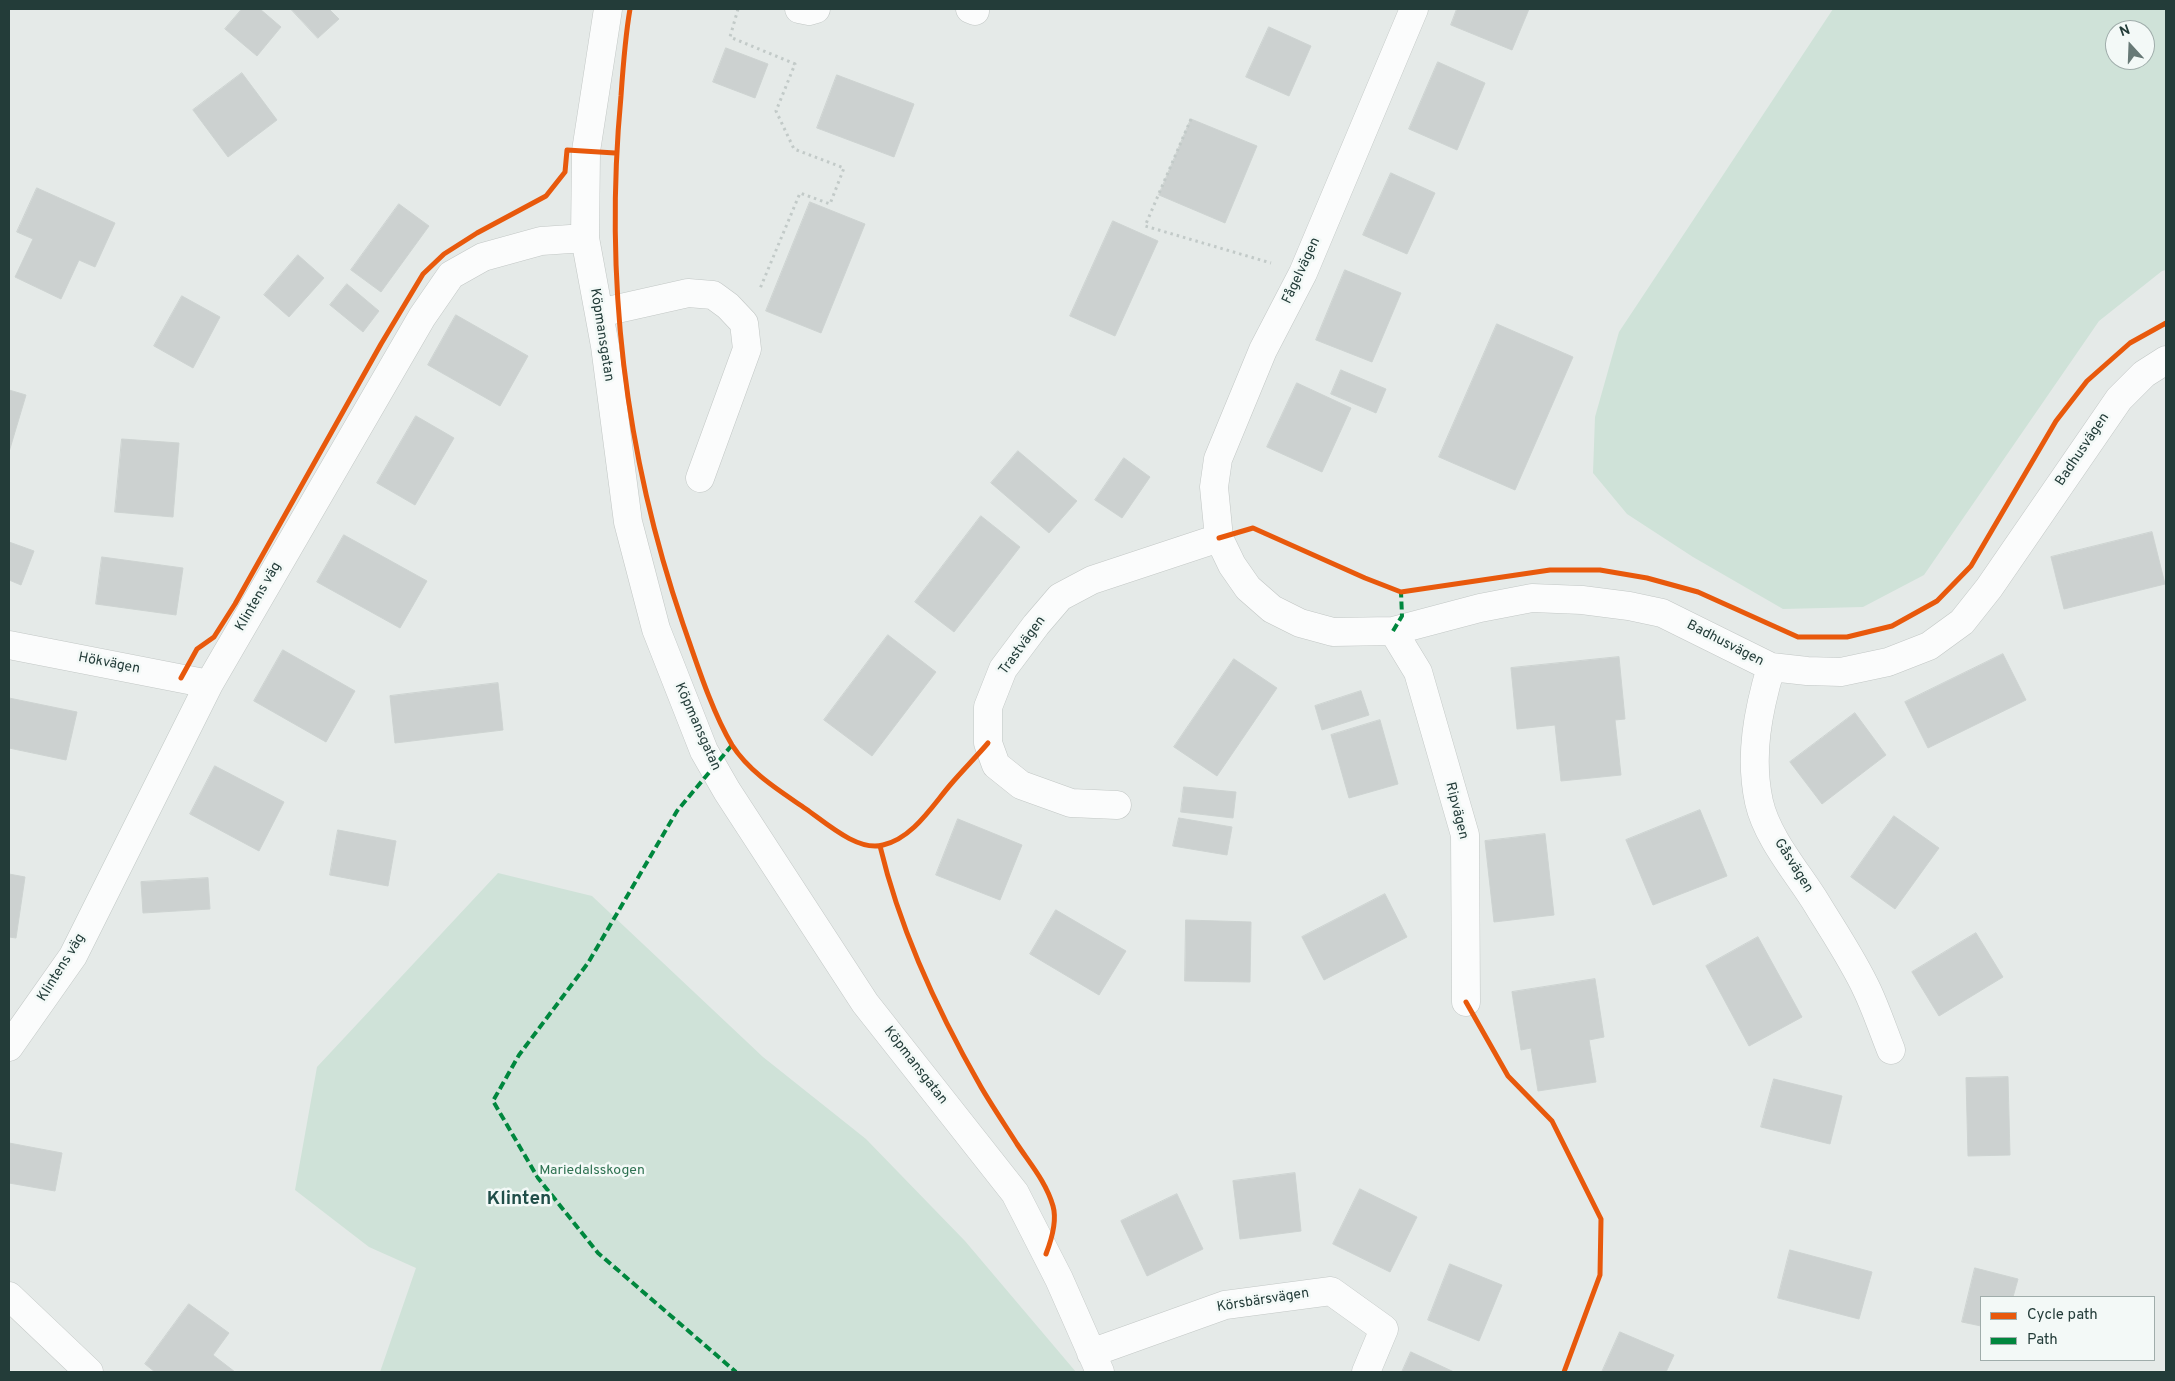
<!DOCTYPE html>
<html>
<head>
<meta charset="utf-8">
<style>
  body { margin:0 }
  #map { position:relative; width:2175px; height:1381px; overflow:hidden; background:#e5eae8; font-family:Overpass,sans-serif }
  canvas { display:block }
  .frame { position:absolute; inset:0; border:10px solid #233c39; pointer-events:none }
  .legend { position:absolute; left:1980px; top:1296px; width:175px; height:65px; box-sizing:border-box; background:#f3f9f7; border:1px solid #a0adab; margin:0; padding:6px 9px; list-style:none; font-size:15px; color:#233c39 }
  .legend li { display:flex; align-items:center; gap:10px; height:25px }
  .legend b { width:25px; border:1px solid #a0adab }
  .north { position:absolute; left:2105px; top:20px; width:50px; height:50px; box-sizing:border-box; background:#f3f9f7; border:1px solid #a0adab; border-radius:50%; rotate:340deg; font-size:14px; font-weight:700; line-height:20px; text-align:center; color:#233c39 }
  .north::after { content:''; display:block; margin:auto; width:18px; height:22px; background:#677976; clip-path:polygon(50% 0,100% 100%,50% 72%,0 100%) }
</style>
</head>
<body>
<div id="map">
<canvas width="2175" height="1381"></canvas>
<div class="frame"></div>
<ul class="legend">
<li><b style="height:6px;background:#e8590c"></b>Cycle path</li>
<li><b style="height:6px;background:#00873e"></b>Path</li>
</ul>
<div class="north">N</div>
</div>
<script>
const ctx = document.querySelector('canvas').getContext('2d');
ctx.lineJoin = 'round';
function fill(path, color) {
  ctx.fillStyle = color;
  ctx.fill(path, 'evenodd');
}
function strokePath(path, color, width, dash) {
  ctx.strokeStyle = color;
  ctx.lineWidth = width;
  ctx.lineCap = dash ? 'butt' : 'round';
  ctx.setLineDash(dash || []);
  ctx.stroke(path);
}
function write(font, color, halo, rows, align = 'center') {
  ctx.font = font + ' Overpass,sans-serif';
  ctx.lineWidth = 5;
  ctx.setLineDash([]);
  ctx.textBaseline = 'middle';
  ctx.strokeStyle = halo;
  ctx.fillStyle = color;
  for (const [text, x, y, turn = 0] of rows) {
    ctx.save();
    ctx.translate(x, y);
    ctx.rotate((+turn || 0) * Math.PI / 180);
    ctx.textAlign = isNaN(turn) ? turn : align;
    if (halo) ctx.strokeText(text, 0, 0);
    ctx.fillText(text, 0, 0);
    ctx.restore();
  }
}
fill(new Path2D(`
  M1833,9H2166V270L2162,271L2099,321L1924,575L1863,607L1783,609L1693,557L1627,514L1593,473L1595,417L1619,332ZM2115,30H2145V60H2115Z
  M498,873L592,896L763,1057L866,1139L965,1241L1076,1372H380L416,1268L369,1247L295,1190L317,1067Z`), '#cfe2d8');
const building = new Path2D(`
  M242,9H260L281,27L257,56L225,29Z
  M291,9H329L339,19L318,38Z
  M1457,9H1529L1512,50L1451,25Z
  M1269,27L1311,46L1289,96L1246,77Z
  M726,48L768,64L755,98L713,82Z
  M1438,62L1485,83L1457,150L1409,129Z
  M242,73L277,120L228,157L193,110Z
  M837,75L914,104L894,157L817,128Z
  M1191,119L1257,146L1225,223L1159,195Z
  M1391,173L1435,193L1407,254L1363,235Z
  M37,188L115,223L95,267L79,260L61,299L15,277L33,239L17,232Z
  M810,202L865,224L821,333L766,311Z
  M399,204L429,226L381,292L351,270Z
  M1113,221L1158,241L1115,336L1070,316Z
  M298,255L324,278L289,317L264,295Z
  M1345,270L1401,293L1372,362L1316,340Z
  M347,284L379,311L363,332L330,305Z
  M182,296L220,317L193,368L154,346Z
  M456,315L528,356L500,406L428,365Z
  M1497,324L1573,357L1515,490L1439,457Z
  M1341,370L1386,389L1376,413L1331,394Z
  M1297,383L1351,408L1322,472L1267,447Z
  M9,390L26,395L9,452Z
  M416,416L454,438L415,505L377,483Z
  M122,439L179,443L173,517L115,512Z
  M1018,451L1077,501L1049,533L991,483Z
  M1124,458L1150,477L1122,518L1095,500Z
  M981,516L1020,547L954,632L915,602Z
  M2152,532L2165,584L2064,609L2051,557Z
  M344,535L427,581L400,628L317,582Z
  M9,542L34,551L21,585L9,580Z
  M102,557L183,568L176,615L96,604Z
  M888,635L936,672L872,756L824,720Z
  M283,650L355,691L326,742L254,701Z
  M2003,654L2026,700L1928,748L1905,702Z
  M1619,657L1625,719L1615,720L1621,775L1561,781L1555,725L1517,729L1511,668Z
  M1234,659L1277,688L1217,776L1174,747Z
  M498,683L503,730L395,743L390,696Z
  M1361,691L1369,715L1322,730L1315,706Z
  M9,698L77,712L66,760L9,748Z
  M1855,713L1886,755L1822,804L1790,762Z
  M1380,720L1398,784L1349,798L1331,735Z
  M215,766L284,802L259,851L190,814Z
  M1184,787L1236,792L1233,818L1181,812Z
  M1700,810L1727,876L1653,905L1626,840Z
  M1894,816L1939,848L1895,909L1851,877Z
  M1179,818L1232,827L1227,855L1173,846Z
  M958,819L1022,845L1000,900L936,875Z
  M338,830L396,841L388,886L330,875Z
  M1545,834L1554,915L1494,922L1485,841Z
  M9,874L25,877L16,938L9,937Z
  M208,878L210,909L143,913L141,882Z
  M1385,894L1407,937L1324,980L1302,937Z
  M1056,910L1126,951L1099,995L1030,954Z
  M1186,920L1251,922L1250,982L1185,981Z
  M1976,933L2003,977L1939,1016L1912,972Z
  M1758,937L1802,1017L1749,1046L1706,966Z
  M1595,979L1604,1037L1589,1040L1596,1082L1538,1091L1531,1048L1521,1050L1512,992Z
  M2008,1077L2010,1155L1968,1156L1966,1078Z
  M1774,1079L1842,1096L1830,1144L1761,1127Z
  M9,1143L62,1153L55,1191L9,1183Z
  M1295,1173L1301,1231L1240,1239L1233,1181Z
  M1360,1189L1417,1217L1390,1272L1333,1244Z
  M1177,1194L1203,1249L1147,1276L1121,1221Z
  M1790,1250L1872,1272L1859,1319L1778,1298Z
  M1450,1264L1502,1285L1479,1341L1428,1320Z
  M1975,1268L2018,1279L2013,1297H1981V1326L1962,1322Z
  M189,1304L229,1333L213,1355L235,1372H155L145,1364Z
  M1620,1332L1674,1355L1666,1372H1602Z
  M1411,1352L1454,1372H1402Z`);
fill(building, '#ccd1d0');
strokePath(building, '#cdd3d1', 1);
const minor = new Path2D(`
  M608,9L586,151L585,238L605,346L628,522L656,629L704,751L727,791L865,1003L1015,1193L1059,1279L1100,1372
  M799,9L809,11L816,9
  M970,9L975,11
  M1414,9L1303,273L1263,350L1218,459L1214,487L1219,538L1232,565L1248,588L1272,609L1300,623L1333,632L1393,631L1480,608L1532,598L1582,600L1629,606L1662,613L1771,667L1807,671L1841,672L1888,662L1929,646L1962,622L1989,588L2119,399L2144,374L2166,360
  M599,313L688,293L713,295L728,306L744,323L747,349L700,478
  M1393,631L1418,672L1465,835L1466,1002
  M9,645L209,684
  M1771,667C1758,711 1749,756 1759,802C1767,838 1798,873 1817,904C1834,932 1853,960 1867,990C1876,1009 1883,1030 1891,1050
  M1117,805L1071,803L1021,785L996,765L988,743V707L1003,669L1036,625L1060,597L1092,580L1219,538
  M9,1047L73,956L209,684L422,317L451,275L483,257L541,241L585,238
  M9,1296L89,1372
  M1091,1353L1225,1305L1331,1291L1384,1329L1366,1372`);
strokePath(minor, '#c2c7c5', 29);
strokePath(new Path2D(`
  M738,9L730,37L795,64L776,111L794,149L844,168L830,204L800,193L759,291
  M1191,119L1145,226L1271,263`), '#c2cac8', 3, [2.5, 4]);
strokePath(minor, '#fbfcfc', 28);
strokePath(new Path2D(`
  M1393,631L1402,616L1401,592
  M732,745L677,811L588,963L519,1055L493,1101L538,1178L598,1253L736,1372`), '#00873e', 4, [8, 4]);
strokePath(new Path2D(`
  M630,9C625,38 623,67 621,96C604,277 624,452 683,624C696,661 712,712 732,745C750,773 780,791 806,809C826,823 858,852 883,845C913,838 932,806 951,784C963,770 976,757 988,743
  M1219,538L1253,528L1365,578L1401,592L1550,570H1600L1647,578L1698,592L1798,637H1847L1892,626L1937,601L1971,566L2056,421L2087,381L2130,343L2166,323
  M181,678L197,649L214,637L235,604L381,344L423,274L444,254L477,233L546,196L565,172L567,150L615,153
  M880,846C900,930 938,1012 981,1087C992,1106 1005,1125 1017,1144C1031,1165 1046,1182 1053,1206C1057,1220 1051,1241 1046,1254
  M1466,1002L1508,1076L1552,1121L1601,1219L1600,1275L1564,1372`), '#e8590c', 5);
write('14px', '#233c39', '#f3f9f7', [
  ["Fågelvägen",1302,271,-65],
  ["Köpmansgatan",601,335,81],
  ["Badhusvägen",2083,450,-56],
  ["Klintens väg",259,597,-60],
  ["Badhusvägen",1725,644,27],
  ["Trastvägen",1023,646,-54],
  ["Hökvägen",109,664,11],
  ["Köpmansgatan",697,727,66],
  ["Ripvägen",1456,811,76],
  ["Gåsvägen",1793,866,58],
  ["Klintens väg",62,968,-58],
  ["Köpmansgatan",915,1066,52],
  ["Körsbärsvägen",1263,1301,-9]
]);
write('14px', '#2f7252', '#f3f9f7', [
  ["Mariedalsskogen",592,1171]
]);
write('bold 19px', '#204e49', '#f3f9f7', [
  ["Klinten",519,1200]
]);
</script>
</body>
</html>
